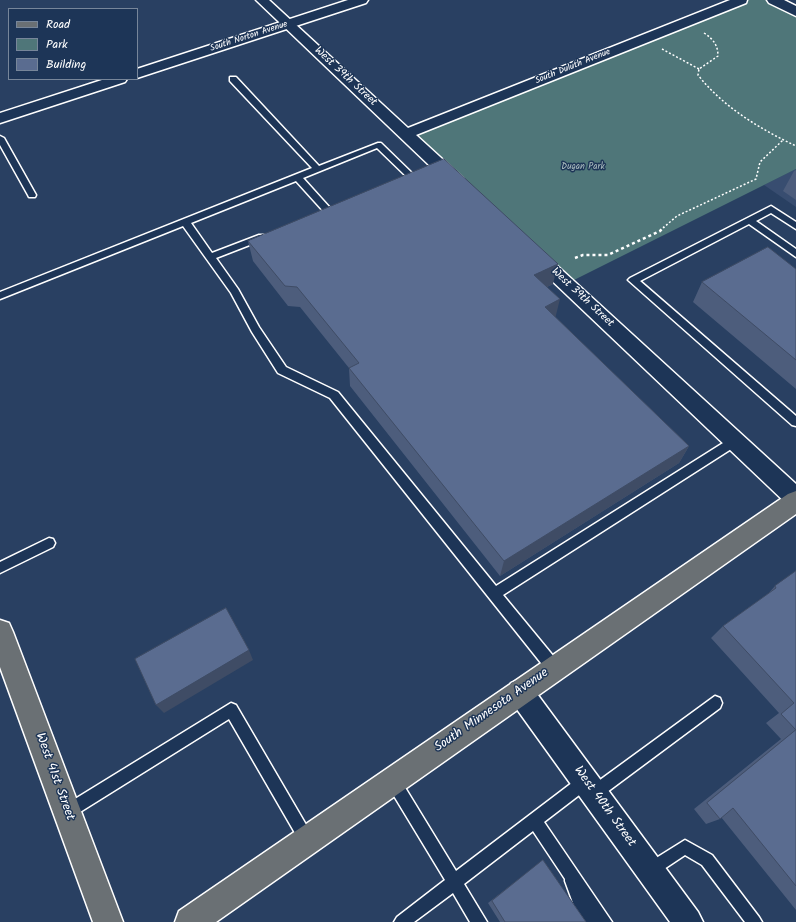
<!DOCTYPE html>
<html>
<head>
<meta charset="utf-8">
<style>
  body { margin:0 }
  #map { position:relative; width:796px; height:922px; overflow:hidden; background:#294062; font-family:Kalam,sans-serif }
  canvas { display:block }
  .legend { position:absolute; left:8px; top:8px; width:130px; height:72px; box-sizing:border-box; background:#1d3557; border:1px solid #77869a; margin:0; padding:5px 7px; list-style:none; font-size:12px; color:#fff }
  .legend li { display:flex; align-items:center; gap:8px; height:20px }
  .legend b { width:20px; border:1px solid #77869a }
</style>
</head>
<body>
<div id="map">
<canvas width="796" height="922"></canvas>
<ul class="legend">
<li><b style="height:5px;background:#6a7074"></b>Road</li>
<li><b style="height:11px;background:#4f7679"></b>Park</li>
<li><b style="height:11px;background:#5a6c90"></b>Building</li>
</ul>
</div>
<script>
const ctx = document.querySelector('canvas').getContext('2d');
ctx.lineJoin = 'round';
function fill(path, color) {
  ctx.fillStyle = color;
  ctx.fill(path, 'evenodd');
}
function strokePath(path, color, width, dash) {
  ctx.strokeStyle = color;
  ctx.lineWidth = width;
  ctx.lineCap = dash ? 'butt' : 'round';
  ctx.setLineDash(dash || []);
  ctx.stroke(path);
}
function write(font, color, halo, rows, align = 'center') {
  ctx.font = font + ' Kalam,sans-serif';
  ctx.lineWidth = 3;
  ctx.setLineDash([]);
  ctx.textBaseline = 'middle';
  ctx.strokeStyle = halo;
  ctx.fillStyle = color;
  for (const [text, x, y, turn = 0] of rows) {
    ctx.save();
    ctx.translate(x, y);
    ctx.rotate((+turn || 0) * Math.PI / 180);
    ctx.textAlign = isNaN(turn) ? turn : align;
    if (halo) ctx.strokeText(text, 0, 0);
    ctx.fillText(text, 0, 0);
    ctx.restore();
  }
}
fill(new Path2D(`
  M796,169V207L764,185Z`), '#384d70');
fill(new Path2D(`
  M741,0H774L796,12V169L566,284L405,134Z`), '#4f7679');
const service = new Path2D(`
  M230,77H236L319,166L378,143H381L415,176L414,178H408L377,148L303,178L331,209L332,211L331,213H325L296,181L191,223L212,253L259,235H265L266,237L265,239L216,258L238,289L259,327L286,367L338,392L496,586L731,438L735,437L739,438L740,441L739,444L503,595L559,663L560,668L559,673L554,674L549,673L330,398L278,373L252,332L231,293L183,226L0,299V292L312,168L230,81Z
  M0,136L4,138L36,195L35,197H29L28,195L0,145Z
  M771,206L796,222V229L771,213L756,221L796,249V257L749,224L640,281L796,416V426L792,425L628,280L630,278Z
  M49,538L53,539L55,543L53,547L0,573V562Z
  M715,696L720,698L722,703L720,708L599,798L594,800L589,798L587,793L589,788Z
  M231,703L236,705L312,835L314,840L312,845L307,847L302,845L229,719L72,817L67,819L62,817L60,812L62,807Z
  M393,774L398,776L456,871L581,776L586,774L591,776L593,781L591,786L544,822L612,922H582L576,911L565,881V879L533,831L464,884L487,922H470L453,893L414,922H394L397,917L445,880L388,786L386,781L388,776Z
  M685,840L712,855L759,917L762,922H745L702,865L685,855L655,875L650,877L645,875L643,870L645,865Z`);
const minor = new Path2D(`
  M256,0H269L408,128L730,0H747L746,3L416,135L463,178L465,182L463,186L457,187L451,186Z
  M534,248L540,250L796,484V507L788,505L528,258L525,254L528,250Z
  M520,679L529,683L698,912L703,922H670L511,701L507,692L511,683Z`);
const tertiary = new Path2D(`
  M348,0H368L366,3L137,78V69Z
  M767,0H784L796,6V16L769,3Z
  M105,79H127L125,82L0,123V113Z`);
const primary = new Path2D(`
  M796,491V514L216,922H175L179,911L788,494Z
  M0,620L9,623L13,632L123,922H93L0,667Z`);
strokePath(service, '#fff', 3);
strokePath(minor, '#fff', 3);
strokePath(tertiary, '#fff', 3);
strokePath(primary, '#fff', 3);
strokePath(new Path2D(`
  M704,33C713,39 718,45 718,56L699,69L698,75C723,107 760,129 796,146
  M662,49L699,69
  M663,228L677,216L756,179L760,162L783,140`), '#fff', 1.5, [2, 2]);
strokePath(new Path2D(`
  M575,258L583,255H608L660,231L664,227`), '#fff', 2.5, [3, 3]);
fill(service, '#1d3557');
fill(minor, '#1d3557');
fill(tertiary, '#1d3557');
fill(primary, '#6a7074');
fill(new Path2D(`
  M796,170V200L783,191L794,171Z
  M248,241L553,284L547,287L555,317L689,446L679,463L500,576L350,386L349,368L300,307L288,306L253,261Z
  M796,269V389L693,302L702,282Z
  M796,571V910L721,817L720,819L706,824L694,809L781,739L766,723L779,713L711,638L723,626L767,595L775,586Z
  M543,860L586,922H500L488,903Z`), '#4d5d7c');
fill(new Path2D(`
  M558,264L553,284L530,295L534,275Z
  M560,299L555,319L545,307Z
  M689,446L679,463L500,576L504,561Z
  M249,650L253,660L164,713L156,705Z`), '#3f4c65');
const building = new Path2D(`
  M444,159L558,264L534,275L560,299L545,307L689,446L504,561L349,368L359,363L297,287L285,286L248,241Z
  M768,247L796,269V360L702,282Z
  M796,571V730L781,714L794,703L723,626L776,588L775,586Z
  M226,608L249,650L156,705L135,659Z
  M796,730V886L733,808L720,819L707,803Z
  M543,860L586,922H505L492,901Z`);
fill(building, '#5a6c90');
strokePath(building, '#3f4c65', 1);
write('9px', '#fff', '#1d3557', [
  ["South Norton Avenue",249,37,-18],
  ["South Duluth Avenue",573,67,-22]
]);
write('9px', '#b0c1c3', '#1d3557', [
  ["Dugan Park",583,167]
]);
write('11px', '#fff', '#1d3557', [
  ["West 39th Street",345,77,43],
  ["West 39th Street",582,298,43]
]);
write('13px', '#fff', '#1d3557', [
  ["South Minnesota Avenue",492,711,-35],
  ["West 41st Street",54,777,70],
  ["West 40th Street",604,807,54]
]);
</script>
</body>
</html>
